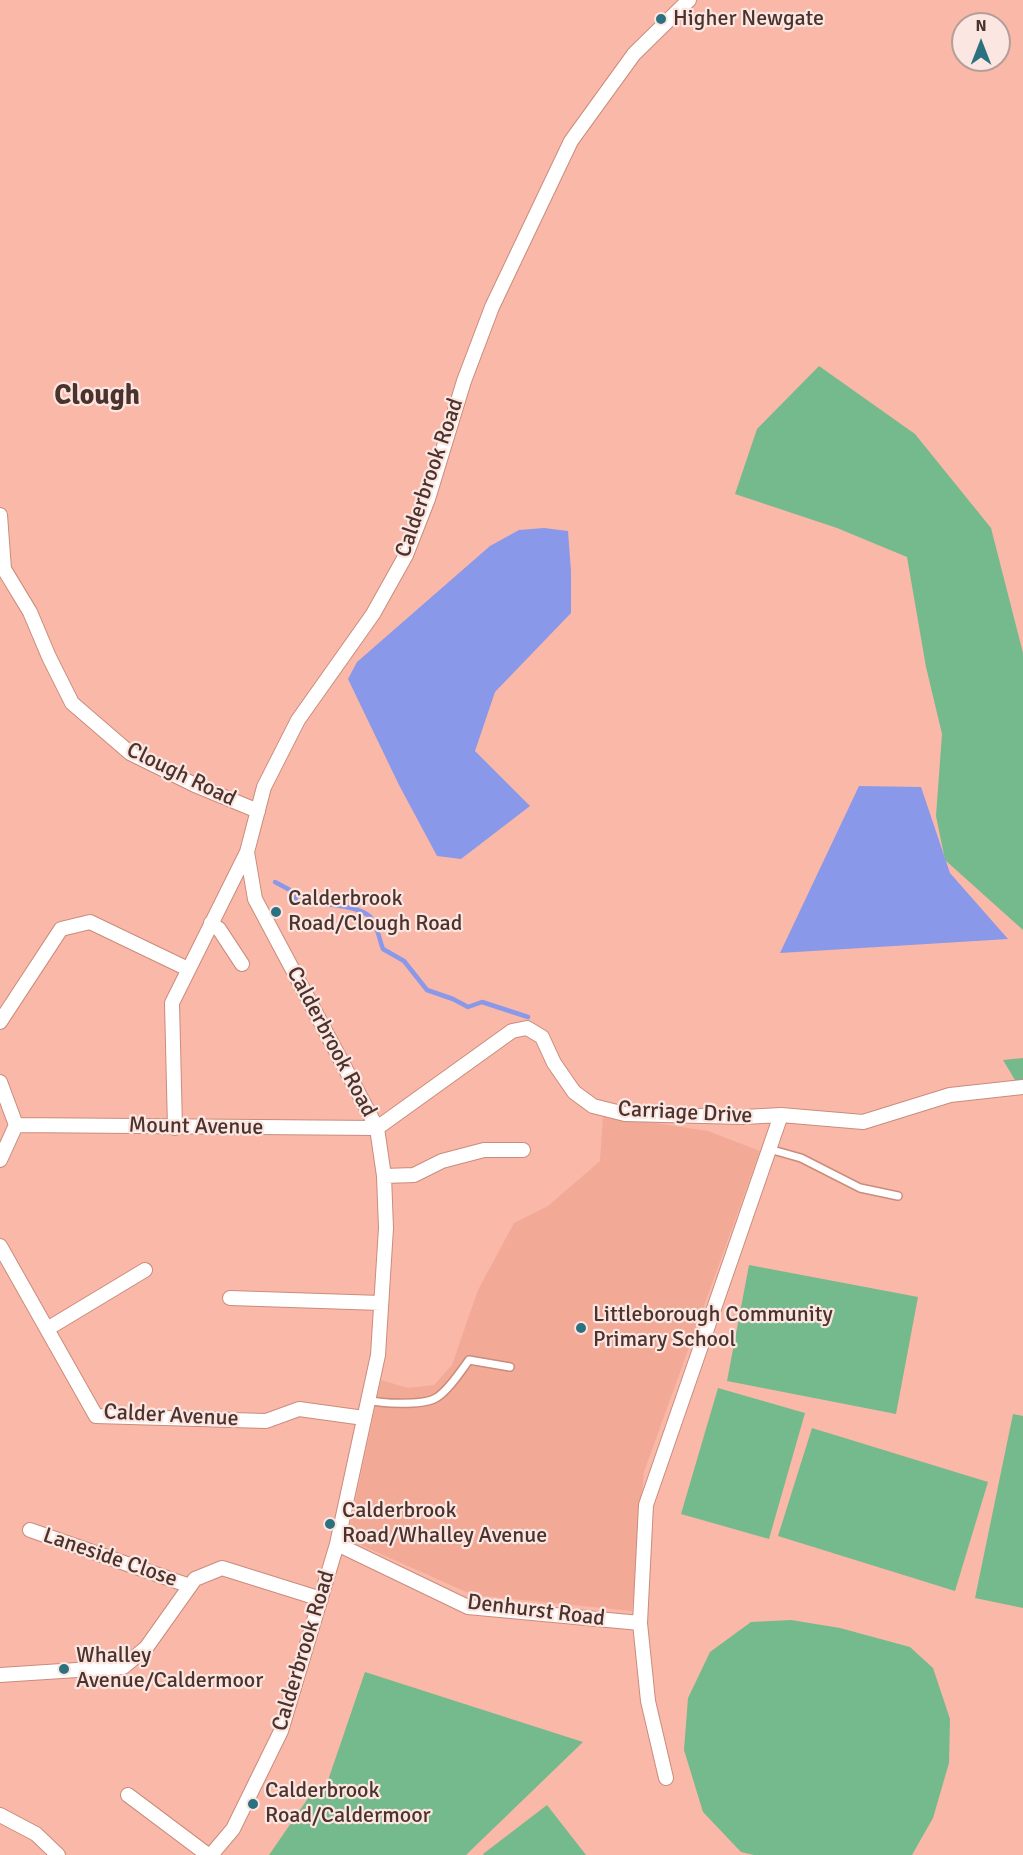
<!DOCTYPE html>
<html>
<head>
<meta charset="utf-8">
<style>
  body { margin:0 }
  #map { position:relative; width:1023px; height:1855px; overflow:hidden; background:#fab8a8; font-family:Signika,sans-serif }
  canvas { display:block }
  .north { position:absolute; left:951px; top:12px; width:60px; height:60px; box-sizing:border-box; background:#fbe6e1; border:2px solid #b59e99; border-radius:50%; rotate:0deg; font-size:16px; font-weight:700; line-height:24px; text-align:center; color:#4c322c }
  .north::after { content:''; display:block; margin:auto; width:21px; height:27px; background:#2c7180; clip-path:polygon(50% 0,100% 100%,50% 72%,0 100%) }
</style>
</head>
<body>
<div id="map">
<canvas width="1023" height="1855"></canvas>
<div class="north">N</div>
</div>
<script>
const ctx = document.querySelector('canvas').getContext('2d');
ctx.lineJoin = 'round';
function fill(path, color) {
  ctx.fillStyle = color;
  ctx.fill(path, 'evenodd');
}
function strokePath(path, color, width, dash) {
  ctx.strokeStyle = color;
  ctx.lineWidth = width;
  ctx.lineCap = dash ? 'butt' : 'round';
  ctx.setLineDash(dash || []);
  ctx.stroke(path);
}
function write(font, color, halo, rows, align = 'center') {
  ctx.font = font + ' Signika,sans-serif';
  ctx.lineWidth = 4.5;
  ctx.setLineDash([]);
  ctx.textBaseline = 'middle';
  ctx.strokeStyle = halo;
  ctx.fillStyle = color;
  for (const [text, x, y, turn = 0] of rows) {
    ctx.save();
    ctx.translate(x, y);
    ctx.rotate((+turn || 0) * Math.PI / 180);
    ctx.textAlign = isNaN(turn) ? turn : align;
    if (halo) ctx.strokeText(text, 0, 0);
    ctx.fillText(text, 0, 0);
    ctx.restore();
  }
}
fill(new Path2D(`
  M603,1115L708,1131L760,1151L644,1472L632,1611L473,1595L347,1539L381,1380L408,1388L434,1385L452,1365L478,1290L514,1223L548,1206L600,1161Z`), '#f2aa97');
fill(new Path2D(`
  M819,366L915,434L991,528L1023,653V930L945,860L936,816L942,734L926,667L907,557L837,528L735,494L757,429Z
  M1023,1058V1090H1021L1003,1060Z
  M749,1265L918,1297L896,1414L727,1381Z
  M718,1388L805,1413L769,1539L681,1514Z
  M1013,1414L1023,1416V1608L975,1598Z
  M812,1428L988,1482L955,1591L778,1536Z
  M791,1620L840,1628L910,1647L933,1668L950,1719L949,1763L933,1818L912,1855H754L741,1852L703,1812L684,1750L688,1698L710,1652L751,1622Z
  M365,1672L583,1742L466,1855H269L311,1794L323,1795Z
  M547,1805L586,1855H484L483,1854Z`), '#75ba8d');
fill(new Path2D(`
  M544,528L568,531L571,571V613L495,692L475,751L530,806L461,859L437,856L399,785L348,679L357,662L490,546L519,530Z
  M859,786L921,787L950,873L1008,939L780,953Z`), '#8998e9');
strokePath(new Path2D(`
  M275,882L290,890L298,902C316,904 360,904 371,918C378,927 379,939 383,949L404,961L427,990L453,999L468,1007L482,1002L528,1017`), '#8998e9', 4.5);
const lane = new Path2D(`
  M769,1149L801,1158L860,1188L898,1196
  M368,1400C382,1404 421,1405 434,1399C446,1394 461,1371 469,1360L510,1367`);
const street = new Path2D(`
  M0,515L4,569L30,612L49,657L72,703L130,753L195,785L258,811
  M211,923L219,929L242,964
  M0,1022L61,929L90,922L188,969
  M0,1082L16,1125
  M16,1125L377,1128
  M175,1128L172,1003L247,852
  M377,1128L512,1031L527,1028L542,1037L554,1063L574,1092L593,1106L625,1114L744,1117L781,1115L863,1122L950,1095L1023,1087
  M0,1160L16,1125
  M384,1176L414,1175L442,1161L484,1150H523
  M0,1246L96,1416L266,1421L299,1409L364,1418
  M230,1298L381,1303
  M47,1329L145,1270
  M30,1530L190,1586
  M337,1544L468,1607L640,1623
  M0,1675L123,1667L146,1648L195,1579L222,1568L321,1599
  M666,1778L648,1701L640,1623L646,1505L781,1115
  M128,1795L208,1855
  M0,1815L36,1834L58,1855
  M211,1855L233,1829L281,1731L337,1544L378,1355L386,1228L384,1176L377,1128L255,899L247,852L264,787L298,720L373,614L406,555L428,499L464,381L492,307L571,141L634,54L689,0`);
strokePath(lane, '#ca8c7c', 10);
strokePath(street, '#ca8c7c', 16);
strokePath(lane, '#fff', 7);
strokePath(street, '#fff', 14);
for (const [x, y, r, color] of [
  [661,19,6,"#2c7180"],
  [276,912,6,"#2c7180"],
  [581,1328,6,"#2c7180"],
  [330,1524,6,"#2c7180"],
  [64,1669,6,"#2c7180"],
  [253,1804,6,"#2c7180"]
]) {
  const dot = new Path2D();
  dot.arc(x, y, r, 0, 2 * Math.PI);
  ctx.fillStyle = color;
  ctx.fill(dot);
  strokePath(dot, '#fbe6e1', 2);
}
write('22px', '#4c322c', '#fbe6e1', [
  ["Higher Newgate",673,19],
  ["Calderbrook",288,899],
  ["Road/Clough Road",288,924],
  ["Littleborough Community",593,1315],
  ["Primary School",593,1340],
  ["Calderbrook",342,1511],
  ["Road/Whalley Avenue",342,1536],
  ["Whalley",76,1656],
  ["Avenue/Caldermoor",76,1681],
  ["Calderbrook",265,1791],
  ["Road/Caldermoor",265,1816]
], 'left');
write('22px', '#4c322c', '#fbe6e1', [
  ["Calderbrook Road",430,478,-71],
  ["Clough Road",181,775,26],
  ["Calderbrook Road",331,1042,62],
  ["Carriage Drive",685,1113,3],
  ["Mount Avenue",196,1127,1],
  ["Calder Avenue",171,1416,3],
  ["Laneside Close",110,1558,19],
  ["Denhurst Road",536,1611,7],
  ["Calderbrook Road",304,1651,-73]
]);
write('bold 28px', '#4c322c', '#fbe6e1', [
  ["Clough",97,397]
]);
</script>
</body>
</html>
